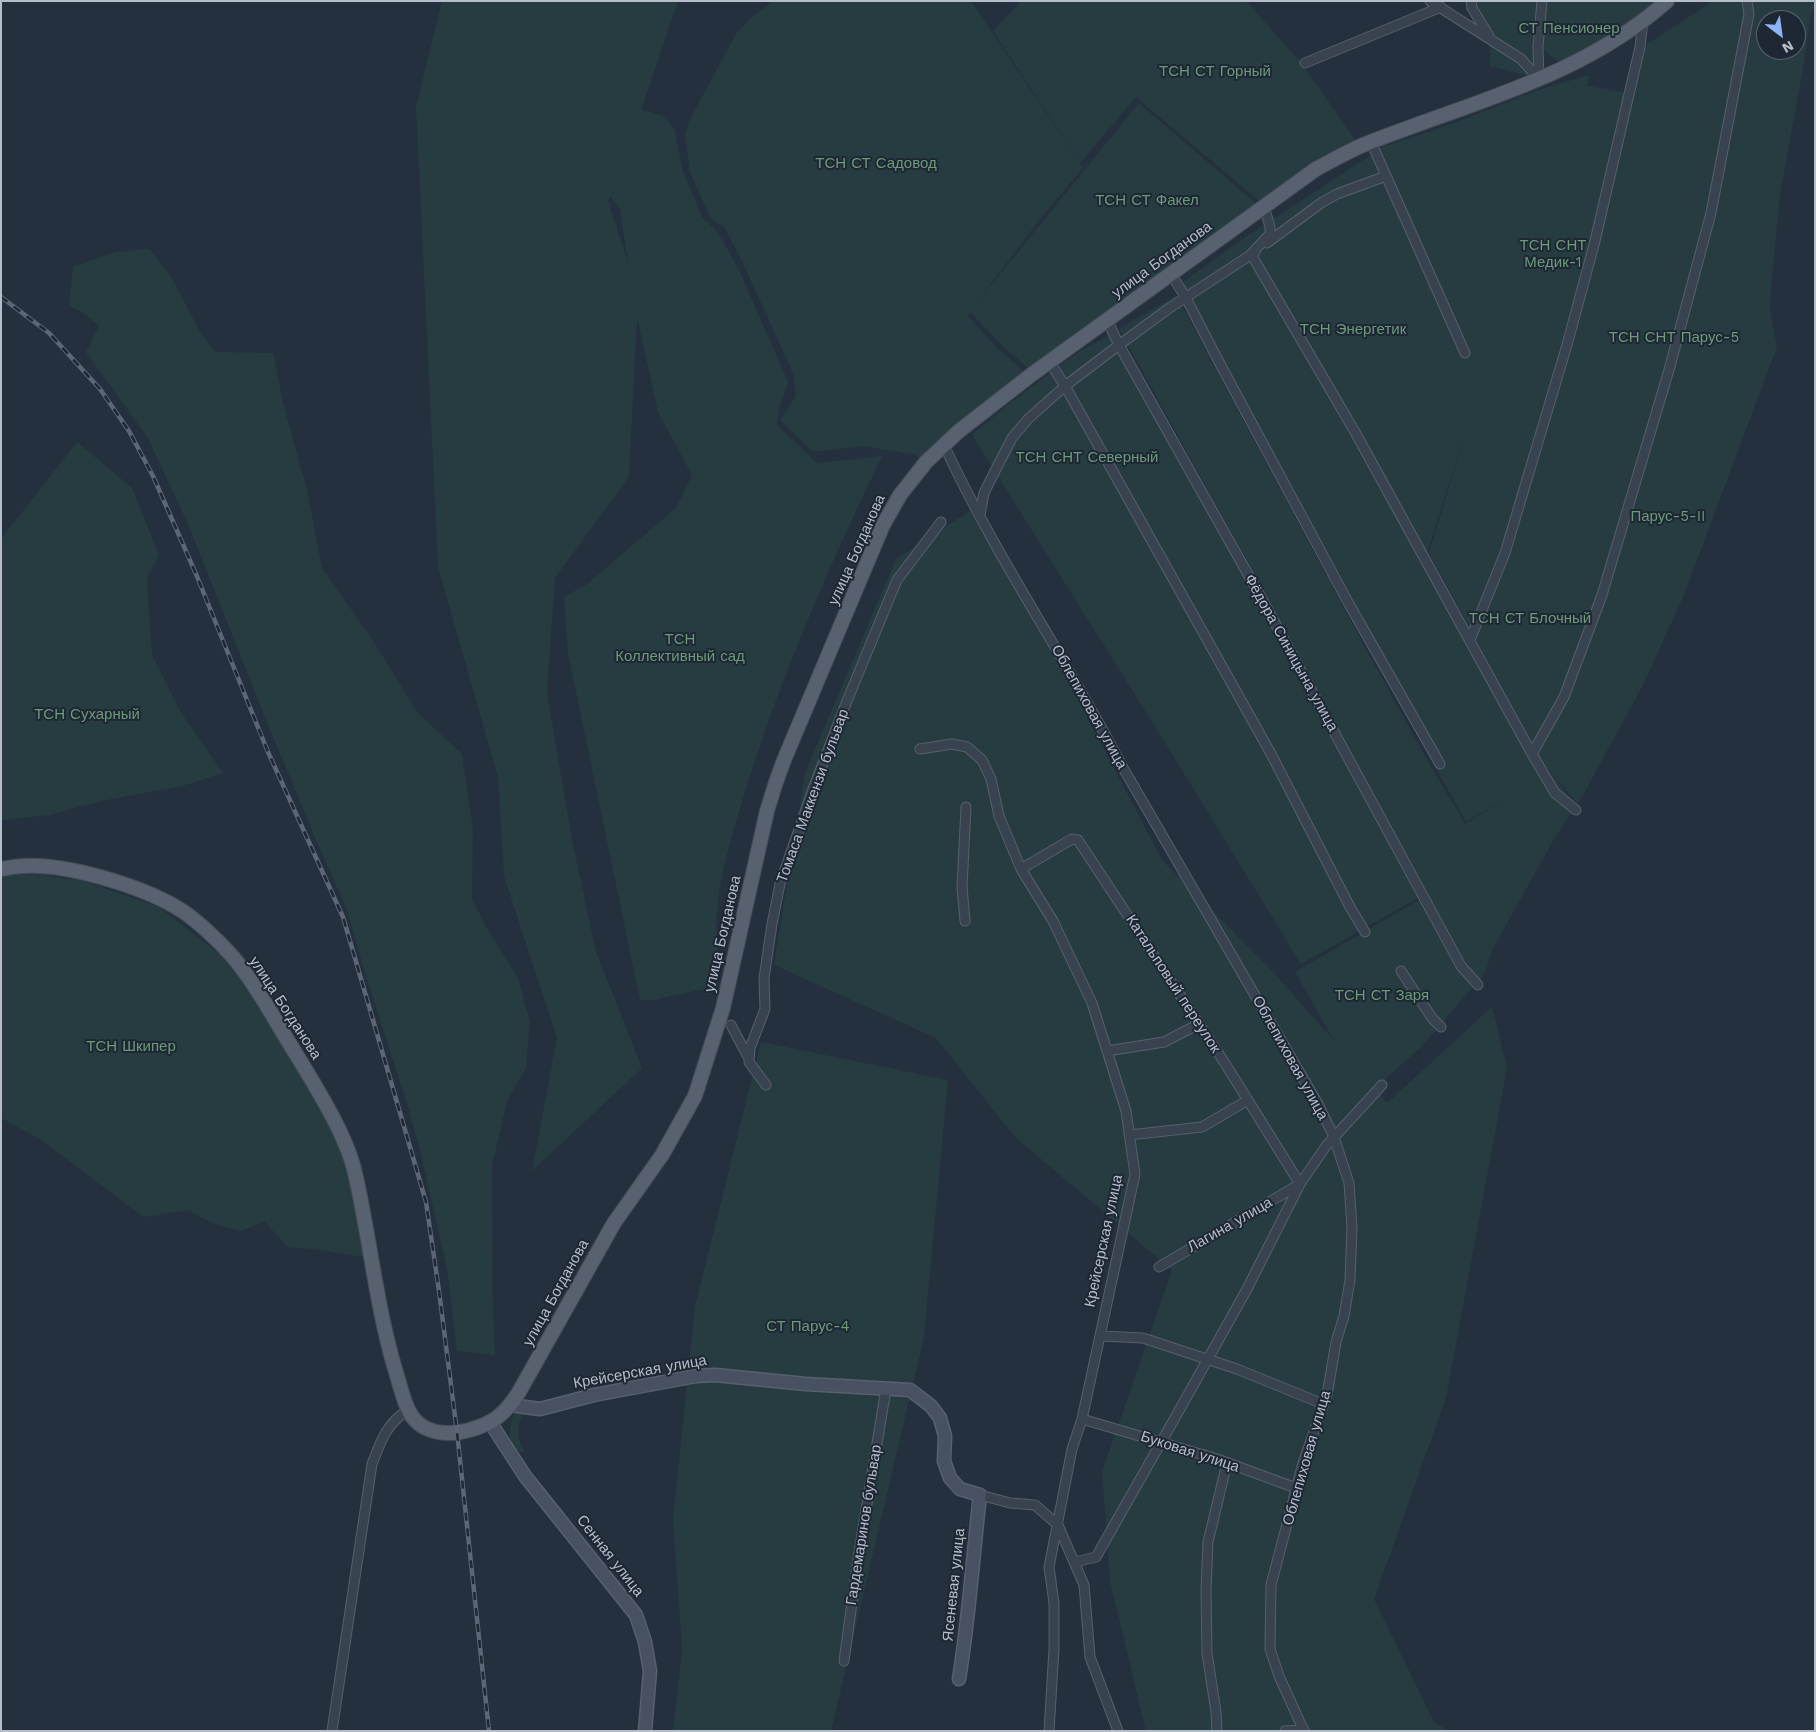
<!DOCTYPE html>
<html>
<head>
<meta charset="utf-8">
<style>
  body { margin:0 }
  #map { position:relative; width:1816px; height:1732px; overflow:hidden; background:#25303f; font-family:"Work Sans",sans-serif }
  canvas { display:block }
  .frame { position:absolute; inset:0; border:2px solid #b6bdca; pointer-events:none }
  .north { position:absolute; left:1756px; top:10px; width:50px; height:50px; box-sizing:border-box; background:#1e2734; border:1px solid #5b6370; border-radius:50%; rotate:150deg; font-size:14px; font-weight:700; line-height:20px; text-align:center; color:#b6bdca }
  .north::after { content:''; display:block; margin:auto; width:18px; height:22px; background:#8fb4f6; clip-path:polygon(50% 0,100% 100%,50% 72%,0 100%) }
</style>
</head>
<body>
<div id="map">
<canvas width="1816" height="1732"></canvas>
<div class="frame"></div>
<div class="north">N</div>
</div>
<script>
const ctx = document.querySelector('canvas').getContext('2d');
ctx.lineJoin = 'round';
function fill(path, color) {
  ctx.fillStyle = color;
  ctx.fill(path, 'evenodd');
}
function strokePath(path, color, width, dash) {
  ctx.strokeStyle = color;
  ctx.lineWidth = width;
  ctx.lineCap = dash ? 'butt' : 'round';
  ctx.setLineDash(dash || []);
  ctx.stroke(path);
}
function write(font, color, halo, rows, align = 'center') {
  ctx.font = font + ' "Work Sans",sans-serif';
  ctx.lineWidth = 4;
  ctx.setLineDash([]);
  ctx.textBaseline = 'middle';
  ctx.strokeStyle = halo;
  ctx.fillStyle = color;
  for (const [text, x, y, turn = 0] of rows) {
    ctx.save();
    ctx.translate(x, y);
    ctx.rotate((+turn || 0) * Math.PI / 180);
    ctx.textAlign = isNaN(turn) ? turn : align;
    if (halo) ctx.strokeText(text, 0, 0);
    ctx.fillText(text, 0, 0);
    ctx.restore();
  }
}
fill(new Path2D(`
  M442,1H678L641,110L663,116L675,130L682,169L702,217L718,232L739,270L788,382L779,409L777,425L817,463L882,456C831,562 784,669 748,782C735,825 720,869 717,914C715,938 718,963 719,986L652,1000H640L568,653L564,597L587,584L676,508L692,475L658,412L637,317L629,477L555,578L547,693L572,840L596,952L642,1068L532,1171L557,1038L504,876L498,777L438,567L416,107ZM610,196L620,209L628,263L608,201Z
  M773,1H971L1083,168L1040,219L974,306L1139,103L1258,205L1030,370L1001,344L970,312L968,316L998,349L1027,374L925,459L911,454L863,446L813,452L780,420L796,396L793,373L742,261L725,228L711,219L690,172L685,136L689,121L736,34L752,17Z
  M1021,1H1246L1303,65L1357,143L1311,167L1259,201L1136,97L1080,163L993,31Z
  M1472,1H1541L1538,47L1531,77L1490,66V37Z
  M1542,1H1657L1598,47L1561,64L1539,46Z
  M1713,1H1815L1810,19L1804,63L1780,195L1771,288L1770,310L1777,347L1683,597L1644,683L1578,804L1540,760L1576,805L1554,839L1518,790L1554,839L1493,948L1485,973L1420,1048L1382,1082L1376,1086H1373L1387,1103L1492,1007L1507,1068L1446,1398L1374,1599L1434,1722L1448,1731H1146L1110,1581L1102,1472L1172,1270L1014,1136L936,1038L774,965L805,773L896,559L970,511L1081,705L1162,860L1275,974L1335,1042L1295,972L1426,896L1267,597L1119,329L1176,295L1368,653L1426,758L1465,824L1514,793L1466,822L1340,595L1175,288L1235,244L1383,147L1455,123L1538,90L1589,75L1587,86L1628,93L1643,47ZM1766,20H1796V50H1766ZM1469,422L1429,553L1534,746L1533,749L1427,553Z
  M149,249L172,278L199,330L215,352L273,353L283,403L307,490L322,568L372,639L417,712L462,754L473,830L472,898L485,925L518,978L530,1022L526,1068L507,1101L492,1166L493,1313L495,1355L457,1351L447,1269L419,1146L409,1110L365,973L347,910L320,849L266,720L191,531L148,438L86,352L99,326L84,313L69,306L73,267L115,252Z
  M1116,332L1419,897L1301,964L1161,736L972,435L1010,403L1080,351Z
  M77,442L132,488L159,555L147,578L152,655L180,711L223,773L182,786L101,801L49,815L1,820V539Z
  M23,872L84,881L159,907L228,961L309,1086L350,1170L364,1257L322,1250L288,1247L265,1222L240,1231L212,1223L188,1210L143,1217L41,1140L1,1118V875Z
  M761,1042L948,1080L924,1337L831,1731H673L682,1650L673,1518L695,1307Z
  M518,1410L524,1413C516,1427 517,1436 524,1451L523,1453C505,1447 507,1422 518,1410Z`), '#273c40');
const street = new Path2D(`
  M1430,1L1521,59L1539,79
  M1471,1L1472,8L1489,36
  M1305,63L1441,7
  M1539,79L1538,47L1542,1
  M1371,142L1465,353
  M1264,206L1270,227V234L1251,254L1355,432L1532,754L1555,793L1576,810
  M1267,243L1321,203L1337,194L1386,176
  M1171,274L1186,298L1219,362L1349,604L1440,764
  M1107,320L1119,345L1263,601L1461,966L1478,985
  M1049,361L1065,386L1270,752L1350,907L1365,932
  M944,445C995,556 1066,658 1122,766L1318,1104L1334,1137L1349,1183L1352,1228L1350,1280L1344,1316L1336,1342L1327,1395L1303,1463L1271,1585L1270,1649L1279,1676L1304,1731
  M980,515L984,493L995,471L1012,438L1028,419L1065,386L1119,345L1168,309L1255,252
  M1470,640L1505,553L1567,345L1595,241L1640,47L1643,20
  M920,749L952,744L967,747L982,760L991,779L999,816L1021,869L1053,921L1092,1003L1126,1111L1135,1174L1082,1419L1072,1449L1049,1567L1054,1603V1649L1049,1731
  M1532,754L1564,697L1602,595L1669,370L1711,213L1749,14L1747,1
  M1021,869L1072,839L1078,840L1226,1065L1300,1184L1159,1267
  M965,921L962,887L966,807
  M1401,971L1432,1018L1441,1027
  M731,1025L748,1057
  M1107,1051L1164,1042L1199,1024
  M766,1085L749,1062L750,1048L765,1009L764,978L772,924L780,884L813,789L847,701L897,580L941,522
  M1129,1135L1202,1127L1248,1100
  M1101,1336L1143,1338L1237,1369L1323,1404
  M1082,1419L1217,1459L1296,1488
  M980,1495L1010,1503L1035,1505L1058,1525L1084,1585L1090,1657L1118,1731
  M1075,1562L1096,1557L1176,1416L1247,1289L1300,1184L1326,1146L1382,1085
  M844,1661L859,1552L886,1389
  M332,1731L372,1464C381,1441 386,1424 408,1410
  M1217,1731L1216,1712L1207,1653L1206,1590L1208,1542L1227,1463
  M1285,1731L1304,1730`);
const secondary = new Path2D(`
  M510,1405L540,1409L594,1395L696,1376L715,1375L806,1384L910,1390L931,1406L940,1418L945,1436L944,1461L950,1478L960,1489L980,1495C973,1556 969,1618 959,1679
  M490,1422L525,1476L636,1615L645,1642L650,1671L645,1731`);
const primary = new Path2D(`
  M1,869C9,868 16,866 23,866C66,863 140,886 176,907C195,918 219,941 233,957C256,984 277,1024 296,1054C316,1087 347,1136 355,1173C370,1238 376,1305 395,1369C400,1384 403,1402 411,1415C430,1444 477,1433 499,1416C508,1409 513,1401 519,1392L614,1223L662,1155L695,1096L723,1008L767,811L775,785L784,760L883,525L900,495L926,462L959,431L1031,375L1316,169C1331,161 1347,152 1363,145C1467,103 1581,78 1667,1`);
strokePath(street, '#57606d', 11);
strokePath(secondary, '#57606d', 15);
strokePath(primary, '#434b58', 16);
strokePath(street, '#39424f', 9);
strokePath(secondary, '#485162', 12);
strokePath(primary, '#58616f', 14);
const rail = new Path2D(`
  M1,297L49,333L100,389L129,431L153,476L196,574L268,752L343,917L426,1202L439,1291L457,1432L489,1731`);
strokePath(rail, '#5c6676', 4.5);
strokePath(rail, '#1e2734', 2.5, [8]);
write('15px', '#6d9a79', '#1e2734', [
  ["СТ Пенсионер",1569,29],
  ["ТСН СТ Горный",1215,72],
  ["ТСН СТ Садовод",876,164],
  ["ТСН СТ Факел",1147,201],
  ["ТСН СНТ",1553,246],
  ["Медик-1",1553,263],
  ["ТСН Энергетик",1353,330],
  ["ТСН СНТ Парус-5",1674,338],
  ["ТСН СНТ Северный",1087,458],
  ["Парус-5-II",1668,517],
  ["ТСН СТ Блочный",1530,619],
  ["ТСН",680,640],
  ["Коллективный сад",680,657],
  ["ТСН Сухарный",87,715],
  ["ТСН СТ Заря",1382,996],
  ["ТСН Шкипер",131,1047],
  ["СТ Парус-4",808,1327]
]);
write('15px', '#b6bdca', '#1e2734', [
  ["улица Богданова",1162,260,-36],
  ["улица Богданова",857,550,-66],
  ["Фёдора Синицына улица",1291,653,61],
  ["Облепиховая улица",1089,707,61],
  ["Томаса Маккензи бульвар",813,796,-70],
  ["улица Богданова",723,934,-77],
  ["Катальповый переулок",1173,984,57],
  ["улица Богданова",285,1008,57],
  ["Облепиховая улица",1290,1058,61],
  ["Лагина улица",1230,1225,-30],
  ["Крейсерская улица",1104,1241,-78],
  ["улица Богданова",556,1293,-61],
  ["Крейсерская улица",640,1372,-10],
  ["Буковая улица",1190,1452,18],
  ["Облепиховая улица",1307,1458,-74],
  ["Гардемаринов бульвар",864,1525,-81],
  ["Сенная улица",610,1556,52],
  ["Ясеневая улица",954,1585,-84]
]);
</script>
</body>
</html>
